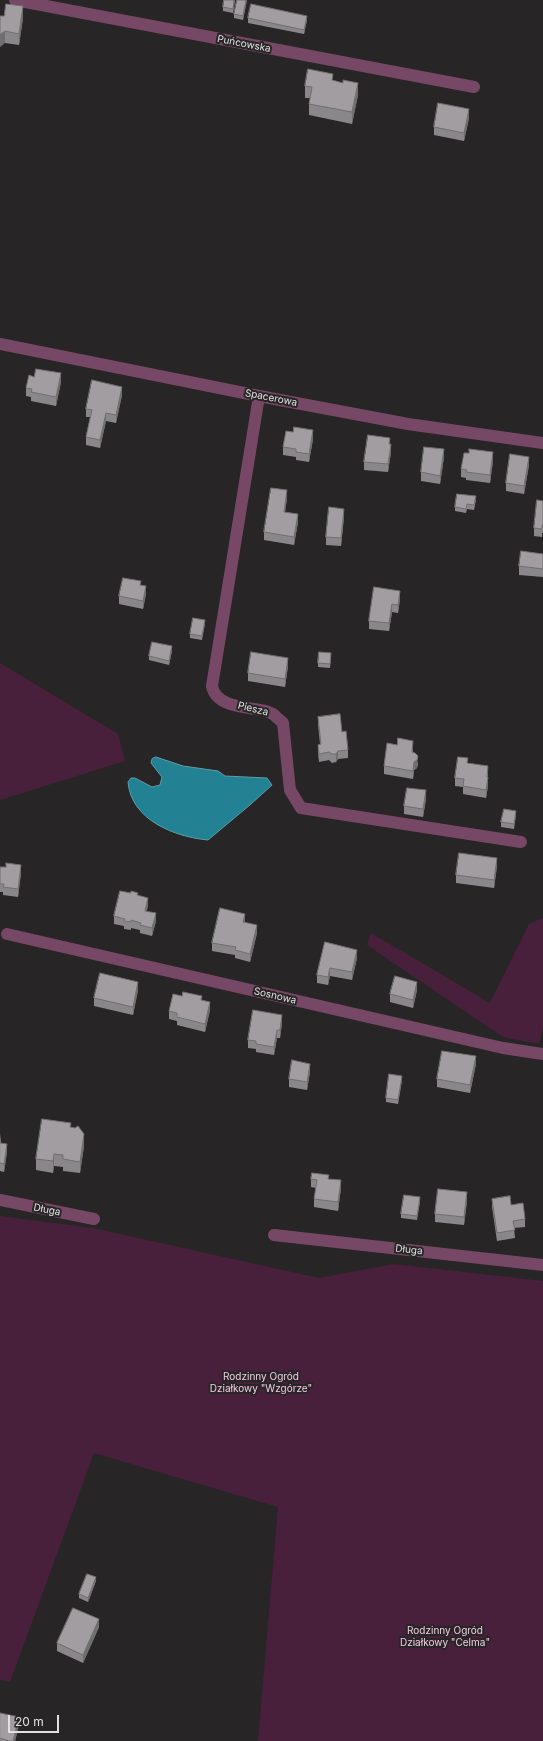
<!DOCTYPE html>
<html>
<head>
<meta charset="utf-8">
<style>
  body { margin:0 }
  #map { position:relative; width:543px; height:1741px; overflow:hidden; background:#282527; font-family:Inter,sans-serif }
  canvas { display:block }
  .scale { position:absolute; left:8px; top:1715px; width:51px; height:18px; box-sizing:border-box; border:2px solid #e2e0e1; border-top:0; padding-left:5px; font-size:12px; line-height:14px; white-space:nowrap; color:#e2e0e1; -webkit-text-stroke:3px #282527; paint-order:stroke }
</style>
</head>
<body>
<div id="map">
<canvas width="543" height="1741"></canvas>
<div class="scale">20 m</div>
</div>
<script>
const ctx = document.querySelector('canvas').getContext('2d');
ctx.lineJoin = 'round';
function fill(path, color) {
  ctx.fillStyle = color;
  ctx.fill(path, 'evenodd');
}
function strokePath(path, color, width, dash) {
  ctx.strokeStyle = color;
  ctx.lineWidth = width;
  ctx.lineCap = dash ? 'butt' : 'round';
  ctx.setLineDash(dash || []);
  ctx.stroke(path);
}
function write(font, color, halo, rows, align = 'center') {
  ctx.font = font + ' Inter,sans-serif';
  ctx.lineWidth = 4;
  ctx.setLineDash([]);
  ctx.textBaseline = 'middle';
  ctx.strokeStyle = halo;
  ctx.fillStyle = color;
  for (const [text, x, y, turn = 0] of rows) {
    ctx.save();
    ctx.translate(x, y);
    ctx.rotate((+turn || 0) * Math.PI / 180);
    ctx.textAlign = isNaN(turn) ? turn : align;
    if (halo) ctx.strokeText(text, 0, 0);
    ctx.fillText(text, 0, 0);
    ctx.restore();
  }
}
fill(new Path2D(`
  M0,663L118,734L125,761L0,800Z
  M543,918V1026L539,1044L503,1037L367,945L371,933L490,1003L529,924Z
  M0,1216L93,1228L319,1278L394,1264L543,1281V1741H258L278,1507L94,1453L10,1682L0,1680Z`), '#49203c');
const water = new Path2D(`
  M156,757L183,766L218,771L225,776L267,778L272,785L251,804L208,840C175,837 131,820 128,782L131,778H135L152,787L160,785L162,777L151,763L152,759Z`);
fill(water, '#228293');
strokePath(water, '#5c9eaa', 1);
strokePath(new Path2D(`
  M15,0L474,87
  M0,344L259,396L408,424L543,443
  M259,396L212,686C216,708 248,707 266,711L273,714L283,723L290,790L301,808L521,842
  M7,934L503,1048L543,1054
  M0,1200L94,1219
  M274,1235L543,1265`), '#774866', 12);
fill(new Path2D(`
  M235,0L233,13L223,11V7Z
  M247,0L243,20L234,18V14Z
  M0,16L23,18L19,45L5,43Z
  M248,18L307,20L304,34L248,23Z
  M333,81L358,95L352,124L309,115V104L310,98H305V86Z
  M469,118L464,141L434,135V127Z
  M61,382L56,406L31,401V397L26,396V388Z
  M122,395L116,423L106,421L100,448L86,445V437L90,417H86V409Z
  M313,439L309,462L296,460V457L283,455V447Z
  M390,444L391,452L388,472L364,470V462Z
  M444,457L440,484L421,481V472Z
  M493,461L490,483L466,480V478L461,477V469Z
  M529,465L524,494L506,491V483Z
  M287,498L285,512L298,522L294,545L264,540V532Z
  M476,500L474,510L467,509L466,513L455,511V507Z
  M543,501V533H542V537L534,536V528Z
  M344,517L341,546L326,545V537Z
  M543,554V577L519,575V566Z
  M141,585L146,594L143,609L119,604V596Z
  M374,587L400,599L398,613L392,612L389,631L369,629V621Z
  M205,624L202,640L190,638V634Z
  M172,651L169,665L149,660V656Z
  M331,657L330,668L318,667V663Z
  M288,666L285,687L248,681V673Z
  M318,717L342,732L348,750V758L338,759L336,762L332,763L329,760L319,762L318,753V745L320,744L318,725Z
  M413,749V752L418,764L417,768L414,770L413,779L384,774V766Z
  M468,763L488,774V786L486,798L463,794V787L455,786V778Z
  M426,799L423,817L404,814V806Z
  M516,815L514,829L501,827V822Z
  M497,866L494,888L456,883V875Z
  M0,867L21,873L18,897L3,895V892H0Z
  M138,895L148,906L146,911L156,921L152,936L140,933V930L131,928V930L124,929V926L114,924V916Z
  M245,922L257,933L250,962L235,958V955L212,951V943Z
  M325,942L357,958L352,980L330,976L328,985L317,983V975Z
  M138,990L133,1015L94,1006V998Z
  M417,990L413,1008L390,1002V994Z
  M202,1000L210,1010L205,1032L177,1025V1021L169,1019V1011Z
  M282,1023L280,1038H277L274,1055L256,1052V1049L248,1048V1040Z
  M476,1064L470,1093L437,1087V1079Z
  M310,1072L307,1090L289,1087V1079Z
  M402,1080L398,1104L386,1102V1098Z
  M71,1127L84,1146L80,1173L63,1171V1167L54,1166L53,1173L36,1170V1159Z
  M0,1133L1,1143L7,1152L4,1172L0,1171Z
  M311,1179H329L341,1188L338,1211L314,1207V1199L316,1188L311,1187Z
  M492,1199L511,1205L525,1219V1227L514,1228L515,1238L497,1241L492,1207Z
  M467,1201L464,1225L435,1222V1214Z
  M420,1202L417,1220L401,1218V1214Z
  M96,1581L88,1602L79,1598V1594Z
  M99,1627L83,1663L57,1651V1643Z
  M0,1713L19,1725L15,1741H0Z`), '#8a878a');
fill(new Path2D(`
  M234,0H235L233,13V9Z
  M246,0H247L243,20V16Z
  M23,6V18L19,45V34Z
  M307,16V20L304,34V30Z
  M5,31V43L0,47V35Z
  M358,83V95L352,124V112Z
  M469,109V118L464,141V133Z
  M61,373V382L56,406V397Z
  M122,387V395L116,423V415Z
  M106,413V421L100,448V440Z
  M313,430V439L309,462V454Z
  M391,444V452L388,472V464Z
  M444,449V457L440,484V476Z
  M493,452V461L490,483V475Z
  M529,457V465L524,494V486Z
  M287,490V498L284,520V512Z
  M344,509V517L341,546V538Z
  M298,514V522L294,545V537Z
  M146,586V594L143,609V601Z
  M400,591V599L398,613V605Z
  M392,604V612L389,631V623Z
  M172,646V651L169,665V661Z
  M288,658V666L285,687V679Z
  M338,751V759L336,762V754Z
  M418,756L417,768L414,770L413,779V771L414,762Z
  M488,777V786L486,798V790Z
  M426,790V799L423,817V809Z
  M497,858V866L494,888V880Z
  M21,865V873L18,897V889Z
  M148,898V906L145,919V911Z
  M156,913V921L152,936V928Z
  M245,914V922L243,930V922Z
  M257,925V933L250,962V954Z
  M357,950V958L352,980V972Z
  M330,968V976L328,985V977Z
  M138,982V990L133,1015V1007Z
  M417,982V990L413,1008V1000Z
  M210,1002V1010L205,1032V1024Z
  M282,1015V1023L280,1038V1030Z
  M277,1030V1038L274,1055V1047Z
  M476,1056V1064L470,1093V1085Z
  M310,1064V1072L307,1090V1082Z
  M402,1076V1080L398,1104V1100Z
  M84,1134V1146L80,1173V1162Z
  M7,1144V1152L4,1172V1164Z
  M54,1154V1166L53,1173V1161Z
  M341,1180V1188L338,1211V1202Z
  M467,1192V1201L464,1225V1217Z
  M96,1577V1581L88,1602V1598Z
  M99,1619V1627L83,1663V1655Z
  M19,1717V1725L15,1741H13Z`), '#716e70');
const building = new Path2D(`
  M224,0H234L233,9L223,7Z
  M237,0H246L243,16L234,14Z
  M6,4L23,6L19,34L5,31L0,35V16H4Z
  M251,4L307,16L304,30L248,18Z
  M308,69L333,74L332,80L343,83V80L358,83L352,112L309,104L312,87L305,86Z
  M438,103L469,109L464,133L434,127Z
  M36,369L61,373L56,397L31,392L32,389L26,388L29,375L34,377Z
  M92,380L122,387L116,415L106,413L100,440L86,437L92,410L86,409Z
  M294,427L313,430L309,454L296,452V449L283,447L286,431L293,432Z
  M368,435L390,438L389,444H391L388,464L364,462Z
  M424,447L444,449L440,476L421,472Z
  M469,449L493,452L490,475L466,472L467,470L461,469L464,453H469Z
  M510,454L529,457L524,486L506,483Z
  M271,488L287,490L284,512L298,514L294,537L264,532Z
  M457,494L476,496L474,505L467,504L466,509L455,507Z
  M537,500L543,501V525H542V529L534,528Z
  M329,507L344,509L341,538L326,537Z
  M521,551L543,554V569L519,566Z
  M123,578L141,581L140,585L146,586L143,601L119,596Z
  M374,587L400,591L398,605L392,604L389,623L369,621Z
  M193,618L205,620L202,636L190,634Z
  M152,642L172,646L169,661L149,656Z
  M251,652L288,658L285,679L248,673Z
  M319,652L331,653L330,664L318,663Z
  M340,714L342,732L346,731L348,750L338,751L336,754H332L329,752L319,754L318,745L321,744L318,717Z
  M398,738L413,741L412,752L415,753L418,756L417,760L414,762L413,771L384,766L387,743L397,745Z
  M458,757L468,758L467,763L488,766L487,777H488L486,790L463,786L464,779L455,778Z
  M407,788L426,790L423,809L404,806Z
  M504,809L516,811L514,824L501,822Z
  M459,853L497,858L494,880L456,875Z
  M6,863L21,865L18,889L3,887L4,884H0V867H6Z
  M120,891L131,893V891L138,893L137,895L148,898L145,911L156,913L152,928L140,925L141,923L131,920V922L124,921L125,919L114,916Z
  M220,908L245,914L243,922L257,925L250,954L235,950L236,947L212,943Z
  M325,942L357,950L352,972L330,968L328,977L317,975Z
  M100,973L138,982L133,1007L94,998Z
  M395,976L417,982L413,1000L390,994Z
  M183,992L202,996L201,1000L210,1002L205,1024L177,1017V1013L169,1011L173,994L182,996Z
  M253,1010L282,1015L280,1030H277L274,1047L256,1044V1041L248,1040Z
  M442,1051L476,1056L470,1085L437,1079Z
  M292,1060L310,1064L307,1082L289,1079Z
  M389,1074L402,1076L398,1100L386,1098Z
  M42,1119L71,1123L70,1127L75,1128L78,1126L84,1134L80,1162L63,1159V1155L54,1154L53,1161L36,1159Z
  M0,1143L7,1144L4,1164L0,1163Z
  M312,1173L329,1175L328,1179L341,1180L338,1202L314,1199L317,1180L311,1179Z
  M438,1189L467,1192L464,1217L435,1214Z
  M404,1195L420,1197L417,1216L401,1214Z
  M510,1196L511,1205L523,1203L525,1219L513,1221L515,1230L497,1233L492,1199Z
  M87,1574L96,1577L88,1598L79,1594Z
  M73,1608L99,1619L83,1655L57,1643Z
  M0,1713L19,1717L13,1741H9L0,1738Z`);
fill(building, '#a19da0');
strokePath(building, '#716e70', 1);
write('10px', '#e2e0e1', '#282527', [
  ["Puńcowska",244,44,11],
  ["Spacerowa",271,398,11],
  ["Piesza",253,709,14],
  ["Sosnowa",275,996,13],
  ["Długa",47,1210,11],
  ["Długa",409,1250,6]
]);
write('10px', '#f4cbe4', '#282527', [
  ["Rodzinny Ogród",261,1377],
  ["Działkowy \"Wzgórze\"",261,1389],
  ["Rodzinny Ogród",445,1631],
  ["Działkowy \"Celma\"",445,1643]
]);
</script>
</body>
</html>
